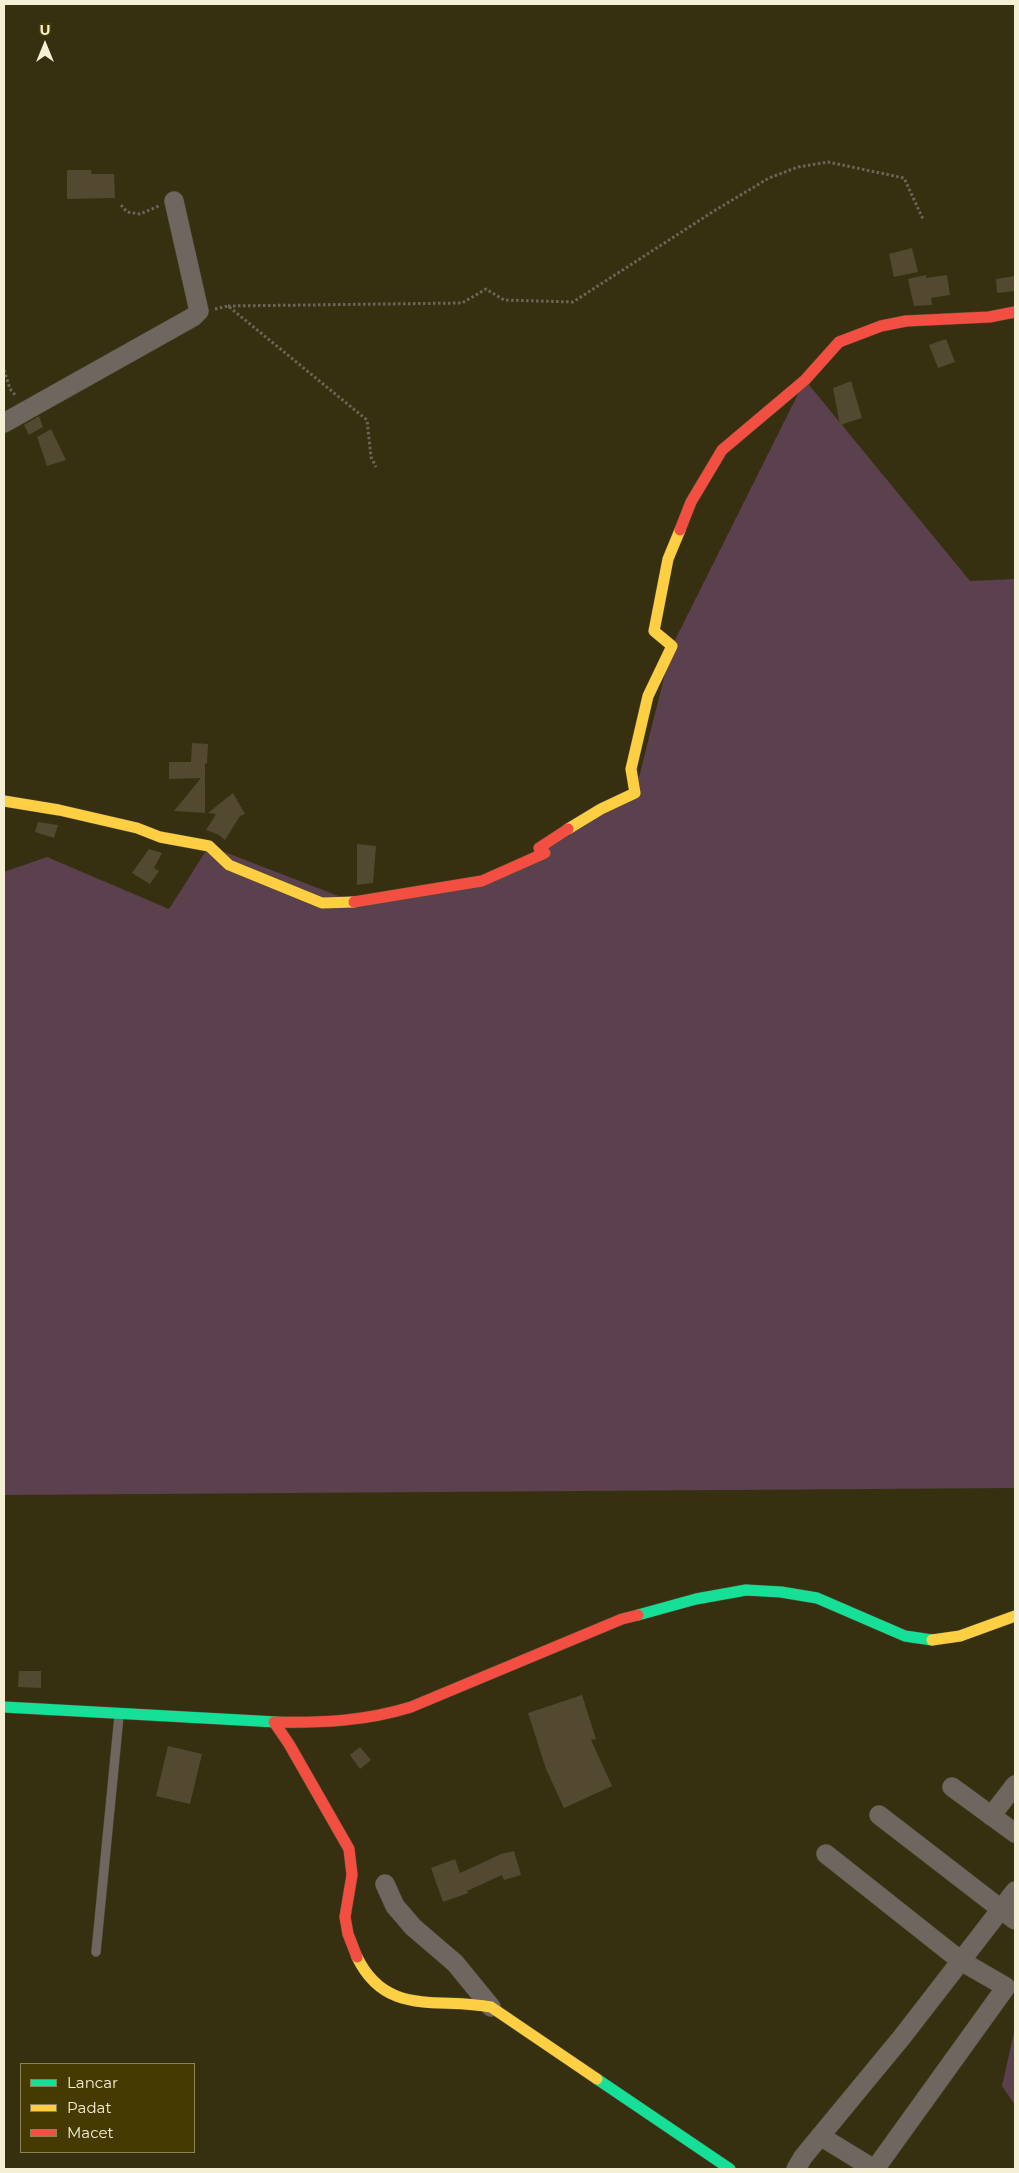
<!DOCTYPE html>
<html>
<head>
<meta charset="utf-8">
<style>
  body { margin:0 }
  #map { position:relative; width:1019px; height:2173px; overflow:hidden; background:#363011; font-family:Montserrat,sans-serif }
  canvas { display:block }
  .frame { position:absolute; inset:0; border:5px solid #f5efd5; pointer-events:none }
  .legend { position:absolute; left:20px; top:2063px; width:175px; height:90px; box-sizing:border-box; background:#453a02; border:1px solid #8b8256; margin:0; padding:6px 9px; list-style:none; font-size:15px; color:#f5efd5 }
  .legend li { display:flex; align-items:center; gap:10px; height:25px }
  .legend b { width:25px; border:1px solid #8b8256 }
  .north { position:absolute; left:20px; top:20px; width:50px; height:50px; -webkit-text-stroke:4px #453a02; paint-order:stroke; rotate:0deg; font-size:14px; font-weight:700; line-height:20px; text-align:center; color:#f5efd5 }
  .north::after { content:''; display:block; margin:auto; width:18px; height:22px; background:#f5efd5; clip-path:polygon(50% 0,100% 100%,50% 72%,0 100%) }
</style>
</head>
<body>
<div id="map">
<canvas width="1019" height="2173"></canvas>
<div class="frame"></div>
<ul class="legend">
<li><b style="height:6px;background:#16e098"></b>Lancar</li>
<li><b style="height:6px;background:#ffcf43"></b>Padat</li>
<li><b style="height:6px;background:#f24e42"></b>Macet</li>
</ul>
<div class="north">U</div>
</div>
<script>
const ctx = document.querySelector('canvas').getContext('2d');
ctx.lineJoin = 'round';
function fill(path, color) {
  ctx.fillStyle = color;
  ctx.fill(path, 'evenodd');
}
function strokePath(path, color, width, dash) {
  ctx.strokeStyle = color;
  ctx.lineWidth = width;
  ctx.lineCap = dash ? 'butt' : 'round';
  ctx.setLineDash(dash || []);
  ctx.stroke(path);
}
fill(new Path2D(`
  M805,380L970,581L1015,579V1488L4,1495V872L47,857L169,909L209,846L354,902L482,881L635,793L672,646Z
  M1015,2028V2105L1002,2086Z`), '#5b404e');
fill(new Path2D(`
  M67,170H91L92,174H114L115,198L67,199Z
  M912,248L918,272L894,277L889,254Z
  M926,275V278L947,275L950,295L931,298L932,305L914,306L908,279Z
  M1015,276V291L997,293L996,279Z
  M946,339L955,362L938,368L929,345Z
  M851,381L862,418L840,425L833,388Z
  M39,416L43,427L29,435L24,425Z
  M51,429L66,460L47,466L37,437Z
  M192,743L208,744L207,764L205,763V813L174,811L201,778L169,779V762H191Z
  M233,793L245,814L240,816L225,840L219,835L206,830L216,814L208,813Z
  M38,822L58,825L54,838L35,832Z
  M357,844L376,846L373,883L357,885Z
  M149,849L162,853L154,868L159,871L150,884L132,873Z
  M19,1671H41V1688L18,1687Z
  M582,1695L596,1739L591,1740L612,1786L564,1808L546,1769L528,1713Z
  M168,1746L202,1754L190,1804L156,1796Z
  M360,1747L371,1760L360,1769L350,1755Z
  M514,1851L521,1875L504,1880L502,1875L467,1891L468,1893L443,1902L431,1868L455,1859L460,1873L501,1854Z`), '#524930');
const lane = new Path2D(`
  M96,1952L119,1716`);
const street = new Path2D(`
  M4,423L193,317L199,311L174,201
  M952,1787L1015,1833
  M879,1815L1015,1920
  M991,1816L1015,1785
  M826,1854L961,1961L1006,1987L875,2169
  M385,1884L395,1906L413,1927L455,1963L491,2007
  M820,2136L874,2169
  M796,2169L803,2157L902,2037L1015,1891`);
const fast = new Path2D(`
  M638,1615L696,1599L746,1590L781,1592L817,1598L905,1636L932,1640
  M4,1707L276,1722
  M597,2079L730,2169`);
const slow = new Path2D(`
  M4,801L59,810L137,828L160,837L209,846L229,865L322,903L354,902
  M568,829L601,809L635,793L631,769L648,696L672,646L654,631L668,559L680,530
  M932,1640L960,1636L1015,1616
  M357,1957C386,2017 437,1997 491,2007L597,2079`);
const jam = new Path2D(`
  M680,530L691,502L722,450L805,380L839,342L881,326L906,321L989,317L1015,312
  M354,902L482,881L545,853L539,848L568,829
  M274,1722L289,1744L349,1849L352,1875L345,1917L348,1934L357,1957
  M276,1722C322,1723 366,1721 411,1707L622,1619L638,1615`);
strokePath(lane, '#514c34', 10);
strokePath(street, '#514c34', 20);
strokePath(fast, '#514c34', 12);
strokePath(slow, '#514c34', 12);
strokePath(jam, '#514c34', 12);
strokePath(new Path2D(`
  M121,205L127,212L140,214L159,206
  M228,306L462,303L486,289L504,300L573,302L714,211L769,178L798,167L828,162L904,178L923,219
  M215,309L228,306L367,420L371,457L376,467
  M4,370L10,389L16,396`), '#6d6658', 3, [2.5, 2.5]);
strokePath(lane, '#6f665f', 9);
strokePath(street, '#6f665f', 19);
strokePath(fast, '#16e098', 11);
strokePath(slow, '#ffcf43', 11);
strokePath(jam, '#f24e42', 11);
</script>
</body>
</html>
